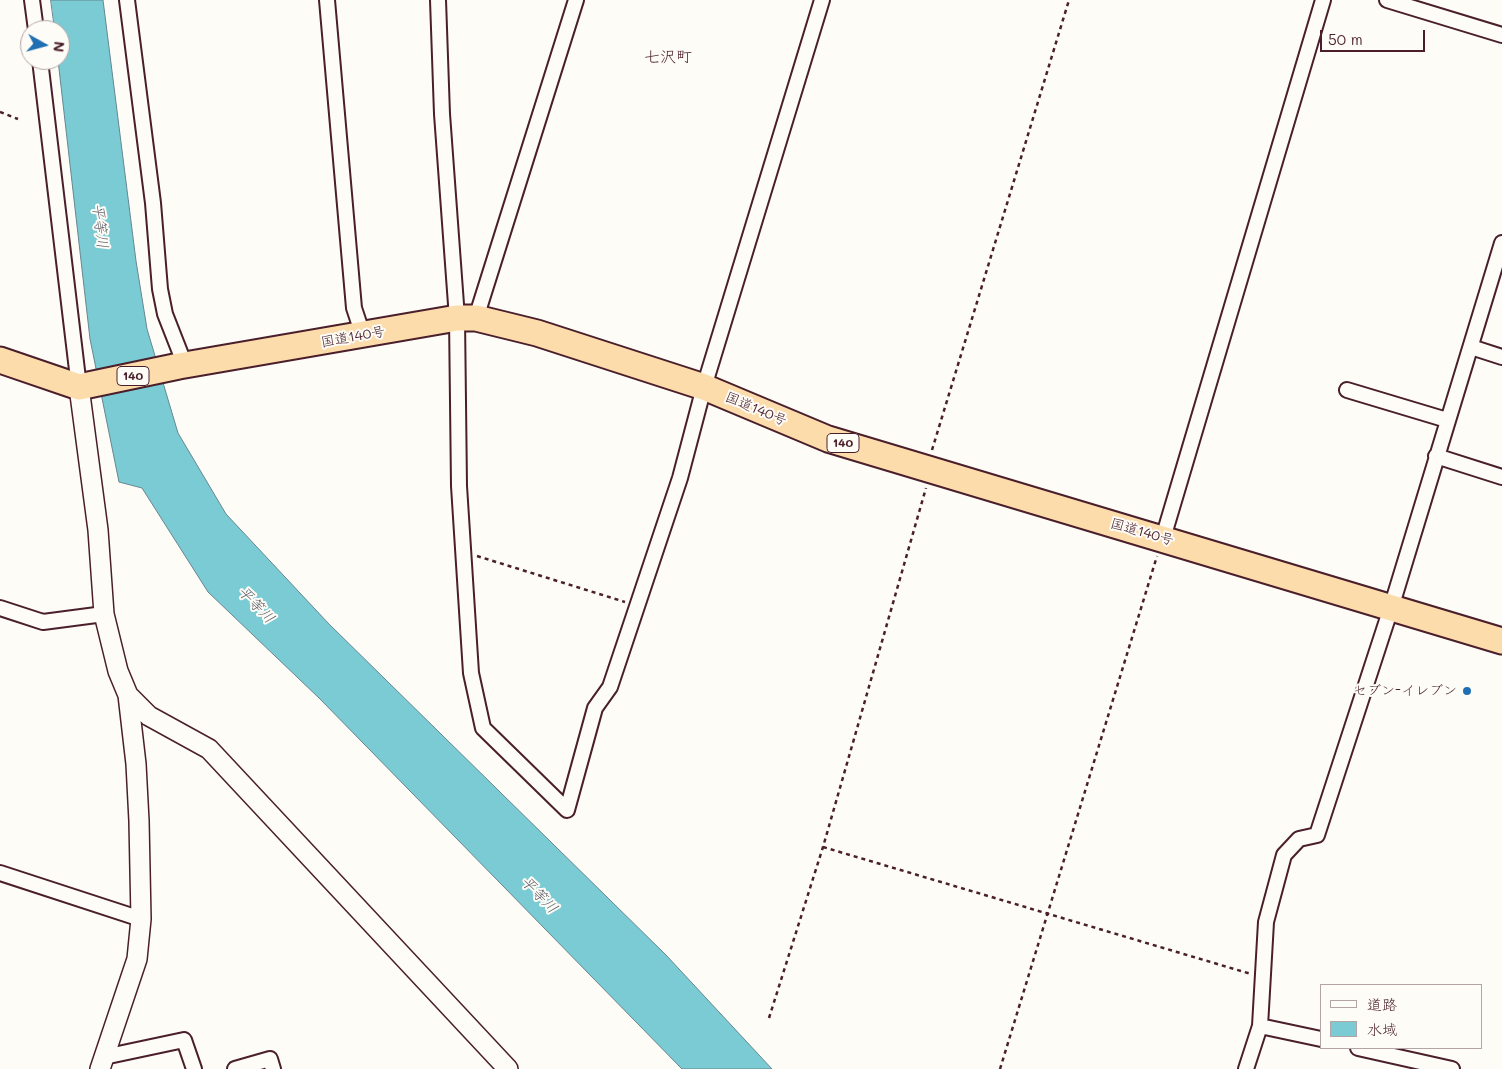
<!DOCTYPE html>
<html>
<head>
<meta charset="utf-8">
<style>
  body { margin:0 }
  #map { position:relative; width:1502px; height:1069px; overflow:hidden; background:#fdfcf7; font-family:Mali,"Klee One",sans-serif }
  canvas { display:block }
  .legend { position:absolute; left:1320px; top:984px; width:162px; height:65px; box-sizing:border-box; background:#fdfcf7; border:1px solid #b5a4a5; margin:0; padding:6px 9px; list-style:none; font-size:15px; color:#4a1f2b }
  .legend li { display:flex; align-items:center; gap:10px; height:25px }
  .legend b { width:25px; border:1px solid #b5a4a5 }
  .north { position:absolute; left:20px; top:20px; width:50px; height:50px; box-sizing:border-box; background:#fdfcf7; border:1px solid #b5a4a5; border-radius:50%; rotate:97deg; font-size:14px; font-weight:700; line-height:20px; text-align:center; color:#4a1f2b }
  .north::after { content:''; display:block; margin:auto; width:18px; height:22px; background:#1f6fb2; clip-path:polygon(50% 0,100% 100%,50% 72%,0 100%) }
  .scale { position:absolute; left:1320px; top:30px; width:105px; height:22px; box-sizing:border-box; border:2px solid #4a1f2b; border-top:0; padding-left:6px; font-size:15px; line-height:18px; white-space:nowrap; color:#4a1f2b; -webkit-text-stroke:4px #fdfcf7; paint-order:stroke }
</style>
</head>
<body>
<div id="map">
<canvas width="1502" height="1069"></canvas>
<ul class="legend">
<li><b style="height:6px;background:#fdfcf7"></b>道路</li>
<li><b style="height:14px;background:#7acbd4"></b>水域</li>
</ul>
<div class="north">N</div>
<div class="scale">50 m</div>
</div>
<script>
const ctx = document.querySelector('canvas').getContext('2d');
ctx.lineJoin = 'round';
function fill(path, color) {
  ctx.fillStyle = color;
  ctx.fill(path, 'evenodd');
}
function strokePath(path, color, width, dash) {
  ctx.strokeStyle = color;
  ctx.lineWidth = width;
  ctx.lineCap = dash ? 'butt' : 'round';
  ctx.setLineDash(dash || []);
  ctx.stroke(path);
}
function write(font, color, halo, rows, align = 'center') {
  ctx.font = font + ' Mali,"Klee One",sans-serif';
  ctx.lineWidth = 4;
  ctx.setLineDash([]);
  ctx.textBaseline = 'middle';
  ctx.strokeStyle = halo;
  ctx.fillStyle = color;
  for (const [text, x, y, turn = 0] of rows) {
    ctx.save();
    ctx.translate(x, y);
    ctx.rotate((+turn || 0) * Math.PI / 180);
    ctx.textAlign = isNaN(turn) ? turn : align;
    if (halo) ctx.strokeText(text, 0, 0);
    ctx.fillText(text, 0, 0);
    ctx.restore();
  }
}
const water = new Path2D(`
  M51,0H103L136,261L147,329L178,433L226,514L329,624L666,955L772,1069H682L320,699L208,592L142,488L119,482L90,339L58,60L60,30H55Z`);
fill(water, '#7acbd4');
strokePath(water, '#678690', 1);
const street = new Path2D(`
  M32,0L36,30
  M127,0L153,203L160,289L165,314L185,365
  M327,0L354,308L363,335
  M438,0L442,114L457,318L459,486L471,673L483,728L567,810L595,708L610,687L680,478L704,387L822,0
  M1387,0L1502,35
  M40,60L79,387
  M476,318L576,0
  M1471,347L1502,357
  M1347,390L1447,420
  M1436,456L1502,477
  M1163,538L1323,0
  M0,608L43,622L104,614
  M0,873L141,919
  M1260,1026L1321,1039
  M1358,1048L1452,1069
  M104,1057L184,1040L194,1069
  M235,1069L270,1059L273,1069
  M1246,1069L1260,1026L1266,922L1284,855L1299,839L1317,835L1391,608L1502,243`);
const secondary = new Path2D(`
  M79,387L98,530L104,614L118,671L128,695L136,764L139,821L141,919L137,959L100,1069
  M128,695L149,716L209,749L508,1069`);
const highway = new Path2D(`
  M0,360L79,387L179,366L457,318H476L537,333L704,387L828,439L1502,641`);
strokePath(street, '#4a1f2b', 18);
strokePath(secondary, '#4a1f2b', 22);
strokePath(highway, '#4a1f2b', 29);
strokePath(new Path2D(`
  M0,112L18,119
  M932,450L1069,0
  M477,556L625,602
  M823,847L1251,974
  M769,1018L823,847L926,488
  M1000,1069L1157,556`), '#4a1f2b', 2.5, [4, 4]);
strokePath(street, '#fdfcf7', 14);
strokePath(secondary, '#fdfcf7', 19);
strokePath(highway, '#fddcac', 25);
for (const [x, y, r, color] of [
  [1467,691,5,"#1f6fb2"]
]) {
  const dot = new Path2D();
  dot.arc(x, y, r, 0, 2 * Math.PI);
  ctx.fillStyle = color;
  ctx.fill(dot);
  strokePath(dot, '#fdfcf7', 2);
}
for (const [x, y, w] of [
  [133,376,32],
  [843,443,32]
]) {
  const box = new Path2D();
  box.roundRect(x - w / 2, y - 9.5, w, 19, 4);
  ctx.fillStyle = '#fdfcf7';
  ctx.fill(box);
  strokePath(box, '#4a1f2b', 1);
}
write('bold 12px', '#4a1f2b', null, [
  ["140",133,376],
  ["140",843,443]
]);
write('14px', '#4a1f2b', '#fdfcf7', [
  ["国道140号",353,337,-10],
  ["国道140号",756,409,23],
  ["国道140号",1142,532,16]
]);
write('14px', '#4a1f2b', '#fdfcf7', [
  ["セブン-イレブン",1457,691]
], 'right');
write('italic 15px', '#5b5b66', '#fdfcf7', [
  ["平等川",100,226,83],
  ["平等川",256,605,46],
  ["平等川",539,895,46]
]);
write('16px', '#4a1f2b', '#fdfcf7', [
  ["七沢町",668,57]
]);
</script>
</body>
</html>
